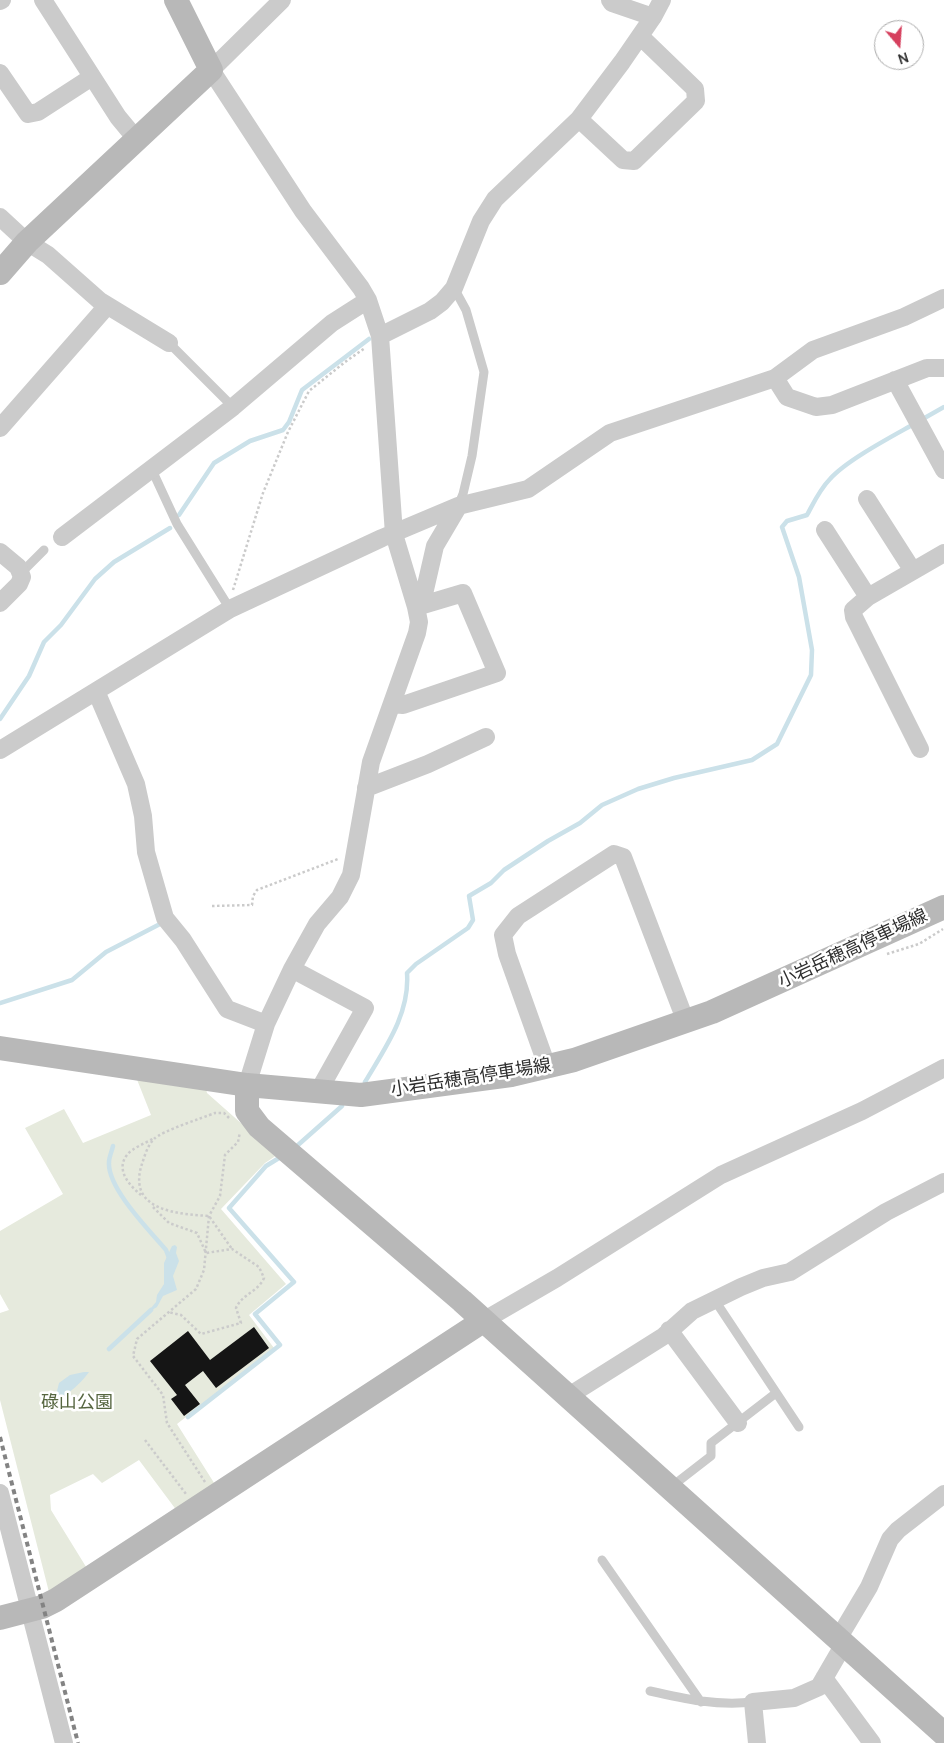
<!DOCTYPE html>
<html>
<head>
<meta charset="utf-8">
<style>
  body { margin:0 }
  #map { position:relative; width:944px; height:1743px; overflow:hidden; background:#fff; font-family:Manrope,sans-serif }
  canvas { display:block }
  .north { position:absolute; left:874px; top:20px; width:50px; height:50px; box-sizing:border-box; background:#fff; border:1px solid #ababab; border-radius:50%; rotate:162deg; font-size:14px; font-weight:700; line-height:20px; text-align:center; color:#2e2e2e }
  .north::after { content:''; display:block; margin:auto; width:18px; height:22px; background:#d6405e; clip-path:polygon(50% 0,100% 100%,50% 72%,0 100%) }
</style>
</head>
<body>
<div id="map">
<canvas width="944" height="1743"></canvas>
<div class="north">N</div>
</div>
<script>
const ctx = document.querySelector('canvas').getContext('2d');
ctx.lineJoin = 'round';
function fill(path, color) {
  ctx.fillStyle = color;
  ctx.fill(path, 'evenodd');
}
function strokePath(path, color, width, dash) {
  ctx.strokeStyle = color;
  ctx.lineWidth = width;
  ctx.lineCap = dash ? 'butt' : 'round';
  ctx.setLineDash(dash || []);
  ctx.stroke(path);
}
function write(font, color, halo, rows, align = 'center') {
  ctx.font = font + ' Manrope,"Noto Sans JP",sans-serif';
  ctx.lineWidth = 5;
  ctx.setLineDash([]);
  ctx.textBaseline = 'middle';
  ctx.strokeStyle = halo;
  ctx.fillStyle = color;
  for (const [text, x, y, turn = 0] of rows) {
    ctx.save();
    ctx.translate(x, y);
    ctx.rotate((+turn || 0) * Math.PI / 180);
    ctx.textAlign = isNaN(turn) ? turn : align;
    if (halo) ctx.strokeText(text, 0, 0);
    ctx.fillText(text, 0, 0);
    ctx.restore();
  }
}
fill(new Path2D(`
  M136,1077L206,1088L207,1093L277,1155L265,1163L221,1209L286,1284L249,1315L274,1348L177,1424L216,1486L177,1511L139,1460L102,1483L93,1474L50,1495L51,1510L88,1570L50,1596L0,1400V1313L9,1310L0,1294V1231L63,1194L25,1128L64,1109L83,1143L151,1115Z`), '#e6eadd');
fill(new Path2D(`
  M175,1245L177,1247L176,1253L179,1261L173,1276L177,1290L163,1296L157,1307L147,1313L156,1302L157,1295L164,1284V1263L172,1246Z
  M84,1372H89C80,1385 69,1392 57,1402L55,1399L59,1383L70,1375Z`), '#cbe1e9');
strokePath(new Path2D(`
  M921,420L944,407
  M179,515L214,463L250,441L283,430L289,422L302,390L369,339
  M0,719L29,676L44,642L61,625L95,579L114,562L170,528
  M0,1003L72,980L106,952L160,924
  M365,1082C385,1048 410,1014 407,973L416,964L468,928L473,920L469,896L491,883L504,870L548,841L580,823L602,805L638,789L674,778L752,760L777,744L811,675L812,650L799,577L782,527L787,521L807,515C814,502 820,489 830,479C847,460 891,437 914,424
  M298,1145L342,1106
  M113,1146C112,1151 109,1157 109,1162C107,1188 150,1231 166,1250L169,1258
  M109,1349L151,1310
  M51,1402L58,1395
  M188,1417L280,1345L255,1314L294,1282L229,1208L266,1166L279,1158`), '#cbe1e9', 4.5);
fill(new Path2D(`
  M254,1327L269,1348L216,1388L203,1371L185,1385L200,1404L184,1416L171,1399L177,1395L150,1361L188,1331L210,1360Z`), '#151515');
strokePath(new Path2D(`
  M233,590L263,493L288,432L309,391L345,362L365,348
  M212,906L252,905L253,896L257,890L338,859
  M887,954L919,944L943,929
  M229,1118L224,1113H215C202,1118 162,1131 154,1139C147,1146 144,1158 141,1167C129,1211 178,1214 209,1216L232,1249
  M141,1195C130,1186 115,1170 127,1155C132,1148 146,1143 154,1138
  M153,1207L169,1223L197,1233L206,1253L232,1249L259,1267L264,1278C258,1292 242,1294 236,1308L241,1323L201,1334L181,1315L168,1312
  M145,1440L186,1494
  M205,1482L167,1423L163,1395L133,1356L137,1339L196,1289L204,1270L209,1216L220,1196L225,1155L238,1142L240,1132`), '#cbcbcb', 2.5, [2.5, 2.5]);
strokePath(new Path2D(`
  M454,288L466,310L484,372L472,456L463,494L458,506
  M169,343L233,407
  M152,470L177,524L230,609
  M21,573L44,550
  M714,1299L799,1427
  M671,1487L711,1456V1443L776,1393
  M602,1560L701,1702
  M650,1691C685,1699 717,1706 753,1702`), '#cbcbcb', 9);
strokePath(new Path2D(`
  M43,0L118,117L137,140
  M282,0L211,70L303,211L361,288L368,300L380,336
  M610,0L612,3L653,17
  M0,1L2,0
  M0,73L28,114L38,112L92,77
  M579,119L623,160L634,161L696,101L695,89L640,36
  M0,217L27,242L48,255L100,301L169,343
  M775,378L787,397L816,407L832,405L927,368H944
  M895,380L944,470
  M0,428L107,306
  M867,499L913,571
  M825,530L868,597
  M62,537L233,407L332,323L368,300
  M0,552L18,567L22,577L19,584L0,603
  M416,607L424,594L435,546L458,507
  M96,691L136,784L143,816L146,852L165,918L183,940L227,1009L266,1024
  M393,704L403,705L497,673L463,593L416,607
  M920,749L854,617L853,610L868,597L944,553
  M0,750L230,609L382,538L458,506L528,489L610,433L775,378L813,350L904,317L944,298
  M366,788L428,764L486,737
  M292,969L365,1008L318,1092
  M547,1066L507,954L503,935L518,916L614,854L623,857L686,1022
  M247,1085L266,1024L292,969L317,924L340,897L351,875L371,762L417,633L419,622L416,607L394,534L380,336L430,311L442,302L454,288L481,221L495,199L579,119L622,62L653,17L662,0
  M483,1321L557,1278L721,1175L862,1111L944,1068
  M669,1330L738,1423
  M567,1397L664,1336L692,1311L741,1287L763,1278L790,1272L886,1212L944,1182
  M0,1493L28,1602
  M33,1623L64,1743
  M838,1639L869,1587L890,1539L898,1530L944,1494
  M824,1678L872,1743
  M757,1743L753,1702L794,1698L819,1687L844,1644`), '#cbcbcb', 18);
strokePath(new Path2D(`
  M0,273L27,242L211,70L176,0
  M0,1048L247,1085L361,1095L511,1075L574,1060L712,1012L944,907
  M247,1085V1111L259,1127L462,1301L944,1734
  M0,1618L42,1607L56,1600L483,1321`), '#b8b8b8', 24);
strokePath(new Path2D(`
  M0,1437L78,1743`), '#838383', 4, [5, 4]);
write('18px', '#2e2e2e', '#fff', [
  ["小岩岳穂高停車場線",853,949,-25],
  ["小岩岳穂高停車場線",471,1078,-9]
]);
write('18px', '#566640', '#fff', [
  ["碌山公園",77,1403]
]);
</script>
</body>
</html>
